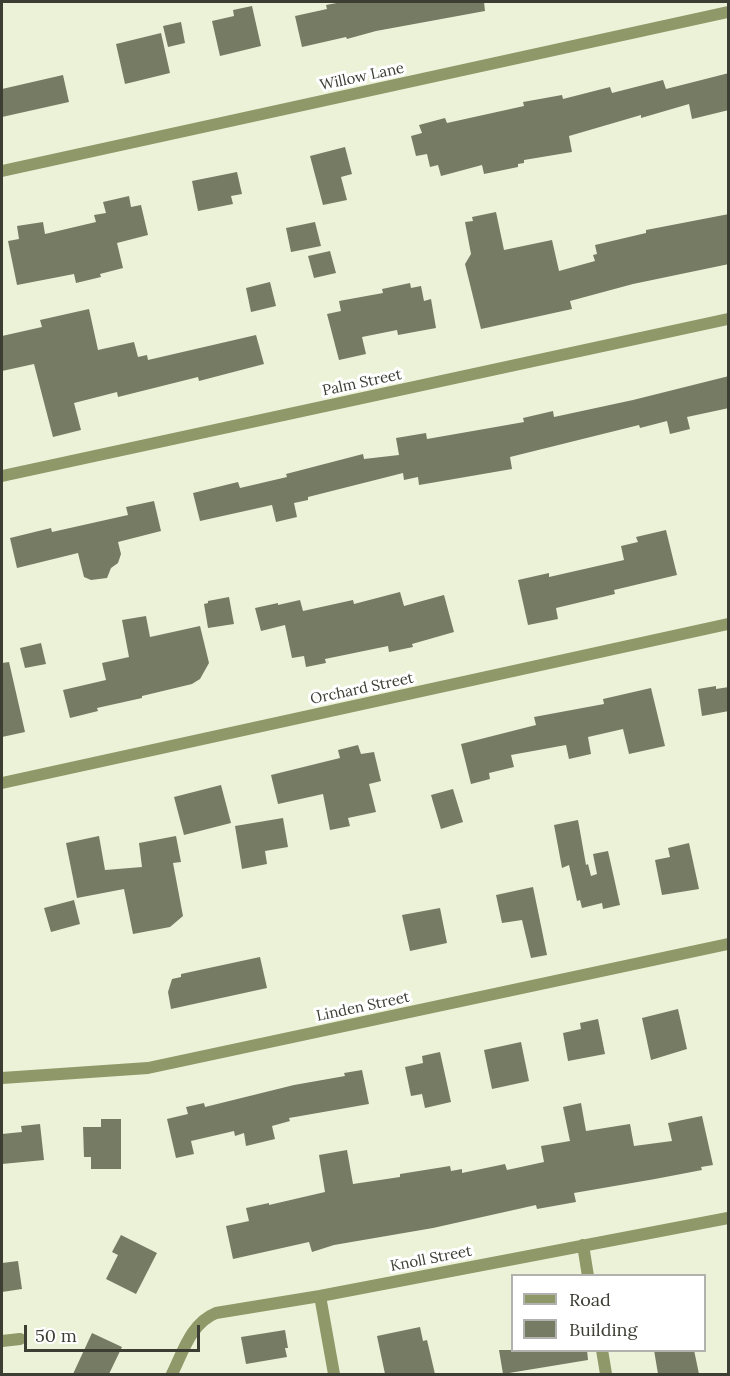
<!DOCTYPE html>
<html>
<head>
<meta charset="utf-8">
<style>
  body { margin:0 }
  #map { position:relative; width:730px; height:1376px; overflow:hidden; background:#ecf2d8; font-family:Lora,serif }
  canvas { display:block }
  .frame { position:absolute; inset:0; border:3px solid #3c3e34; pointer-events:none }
  .legend { position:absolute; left:511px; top:1274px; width:195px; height:78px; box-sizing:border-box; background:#fff; border:2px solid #b1b2ae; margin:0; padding:8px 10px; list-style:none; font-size:18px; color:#3c3e34 }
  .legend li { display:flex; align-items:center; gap:12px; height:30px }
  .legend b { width:30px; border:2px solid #b1b2ae }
  .scale { position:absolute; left:24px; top:1325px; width:176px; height:27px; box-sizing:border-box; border:3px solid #3c3e34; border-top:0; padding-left:8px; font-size:18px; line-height:21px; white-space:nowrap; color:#3c3e34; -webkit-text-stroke:4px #fff; paint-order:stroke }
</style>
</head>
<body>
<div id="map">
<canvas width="730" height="1376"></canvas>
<div class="frame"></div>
<ul class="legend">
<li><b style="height:8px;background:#8e9868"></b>Road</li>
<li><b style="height:16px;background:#767b64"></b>Building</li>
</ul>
<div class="scale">50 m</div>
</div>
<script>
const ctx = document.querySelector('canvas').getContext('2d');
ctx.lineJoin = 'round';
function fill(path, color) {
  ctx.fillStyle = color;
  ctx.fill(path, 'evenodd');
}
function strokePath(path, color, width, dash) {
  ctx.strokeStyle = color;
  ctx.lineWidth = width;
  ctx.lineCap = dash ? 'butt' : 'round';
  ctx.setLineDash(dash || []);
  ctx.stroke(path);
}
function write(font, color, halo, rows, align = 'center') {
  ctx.font = font + ' Lora,serif';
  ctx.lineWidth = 6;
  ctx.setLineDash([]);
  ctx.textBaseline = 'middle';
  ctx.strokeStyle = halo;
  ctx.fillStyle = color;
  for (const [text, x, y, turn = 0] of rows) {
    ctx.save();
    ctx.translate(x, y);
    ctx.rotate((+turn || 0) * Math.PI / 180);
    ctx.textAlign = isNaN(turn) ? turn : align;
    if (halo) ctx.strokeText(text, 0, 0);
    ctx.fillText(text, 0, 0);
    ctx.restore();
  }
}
fill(new Path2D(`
  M342,2H484L485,11L376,31L347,39L346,37L302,47L295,16L327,9L326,5Z
  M252,6L261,46L220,56L212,21L234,16L233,10Z
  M181,22L185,43L168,47L163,26Z
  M161,33L170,73L125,84L116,44Z
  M729,73V110L692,119L689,104L641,118V115L569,136L572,152L524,160V163L518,164V167L484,174L482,165L441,176L438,165L430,167L427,154L416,156L411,136L422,133L419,125L445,118L447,123L524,106L523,102L562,95L563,99L610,87L612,93L663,80L666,89Z
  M63,75L69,102L2,117V89Z
  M345,147L352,174L341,177L347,200L323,205L310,156Z
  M237,172L242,194L231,196L233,204L198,211L192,181Z
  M129,196L131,207L141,205L148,235L117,243L123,268L100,274L101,277L76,283L74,274L17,285L8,241L19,239L17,226L43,222L45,234L96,222L94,215L106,213L103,202Z
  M496,212L504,250L552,240L559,271L595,261L593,255L597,254L595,245L646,233V230L729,214V264L633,284L570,301L572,309L481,329L465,264L471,254L465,222L473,221L472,217Z
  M315,222L321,246L291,252L286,228Z
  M330,251L336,273L314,278L308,256Z
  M270,282L276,306L251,312L246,288Z
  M410,283L411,288L421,286L424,301L431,299L436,328L398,335L397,330L362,337L366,354L339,360L327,314L341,311L339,301L383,293L382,289Z
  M89,309L98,350L134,342L138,357L147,355L148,360L256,335L264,364L199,381L198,377L118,397L117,392L74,403L81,430L53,437L34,364L2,371V336L42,327L40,320Z
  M729,376V408L687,417L690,429L670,434L667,421L640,428L639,425L510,457L512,469L419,485L418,477L404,480L403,473L308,497V500L294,503L297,517L276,522L272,505L200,521L193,493L238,482L240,488L287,477L286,474L363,454L364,459L399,455L396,438L426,433L427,439L490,428L524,422L523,418L553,411L554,417L633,400Z
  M154,501L161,531L118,542L121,554L118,563L111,568L107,578L91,580L84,577L78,553L17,568L10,538L51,528L52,532L128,515L126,507Z
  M666,530L677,575L614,590L615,594L556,608L558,619L528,625L518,580L549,573V577L624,560L621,546L638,542L636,537Z
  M400,592L404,606L444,595L454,632L412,644L413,647L389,652L388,646L325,659L326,663L306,667L304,656L292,658L285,625L261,631L255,608L278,603V605L300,600L303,611L353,600L354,604Z
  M229,597L234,624L208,628L204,604L208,603V601Z
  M146,616L150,637L200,626L209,663L200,679L192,684L142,696V698L97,708L98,711L70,718L63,690L106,680L102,663L129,657L122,620Z
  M41,643L46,664L25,668L20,648Z
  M9,662L25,732L2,737V663Z
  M716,686V689L729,687V711L702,716L698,689Z
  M651,688L665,746L629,754L623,729L588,737L591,754L569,759L566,745L511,755L514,767L489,773L490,779L471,784L461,744L536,725L534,717L604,704L603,699Z
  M358,745L361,754L374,752L381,781L369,784L376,812L348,818L350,826L330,830L323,794L278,804L271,775L340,758L338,750Z
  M221,785L231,823L184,835L174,797Z
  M453,789L463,822L441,829L431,795Z
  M283,818L288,847L265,851L267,864L242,869L235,826Z
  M578,820L586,865L588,864L591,876L597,874L593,854L608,851L620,905L603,909L602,903L582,908L580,900L577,901L569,865L562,868L554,825Z
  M99,836L105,870L142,867L139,843L176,836L181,862L173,863L183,916L170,927L133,934L124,889L77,898L66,843Z
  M689,843L699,889L662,895L655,860L670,857L668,848Z
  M533,887L547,955L531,958L522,920L502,923L496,895Z
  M74,900L80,924L51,932L44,908Z
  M440,908L447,943L410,951L402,915Z
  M260,957L267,988L171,1009L168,992L172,979L181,977V974Z
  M678,1009L687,1049L651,1060L642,1018Z
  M598,1019L605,1054L568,1061L563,1033L581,1029L580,1023Z
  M521,1042L529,1081L492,1089L484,1050Z
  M440,1052L451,1102L425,1108L422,1094L411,1096L405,1067L423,1063L422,1056Z
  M362,1070L369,1104L289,1118L290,1121L272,1126L275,1139L246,1146L244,1133L235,1136L234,1131L191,1141L194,1154L176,1158L167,1119L188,1114L186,1107L204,1103L205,1107L294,1085L345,1076L344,1073Z
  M581,1103L586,1131L630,1124L634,1146L672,1141L668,1123L702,1116L713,1165L701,1167L702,1170L655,1179L574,1193L576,1202L537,1209L536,1205L433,1228L334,1245L312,1252L309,1242L233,1259L226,1226L249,1221L246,1208L269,1203V1205L325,1192L319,1155L347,1150L353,1184L400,1177V1174L450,1166L451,1171L462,1169V1173L505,1164L507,1170L544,1162L541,1146L570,1141L563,1107Z
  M101,1119H121V1169H91V1157H84L83,1127H101Z
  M40,1124L44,1160L2,1164V1134L22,1132L21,1126Z
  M121,1235L157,1253L136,1294L106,1279L118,1255L112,1252Z
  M18,1261L22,1289L2,1292V1263Z
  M420,1327L423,1341L427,1340L435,1374H385L377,1336Z
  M285,1330L288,1348H285L287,1357L246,1364L241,1337Z
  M92,1333L122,1347L109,1374H73Z
  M499,1350H587L588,1360L503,1374Z
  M654,1350H694L699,1374H658Z`), '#767b64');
strokePath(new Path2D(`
  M2,171L728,12
  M2,476L728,319
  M2,783L728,624
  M2,1078L148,1068L728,944
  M583,1245L588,1276
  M320,1296L334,1374
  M2,1341L20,1339
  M602,1350L606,1374
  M172,1374C183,1352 191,1323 216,1313L320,1296L728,1218`), '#8e9868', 12);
write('15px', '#3c3e34', '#fff', [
  ["Willow Lane",362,77,-12],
  ["Palm Street",362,383,-12],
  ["Orchard Street",362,689,-12],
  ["Linden Street",363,1007,-12],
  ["Knoll Street",431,1259,-11]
]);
</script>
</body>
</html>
